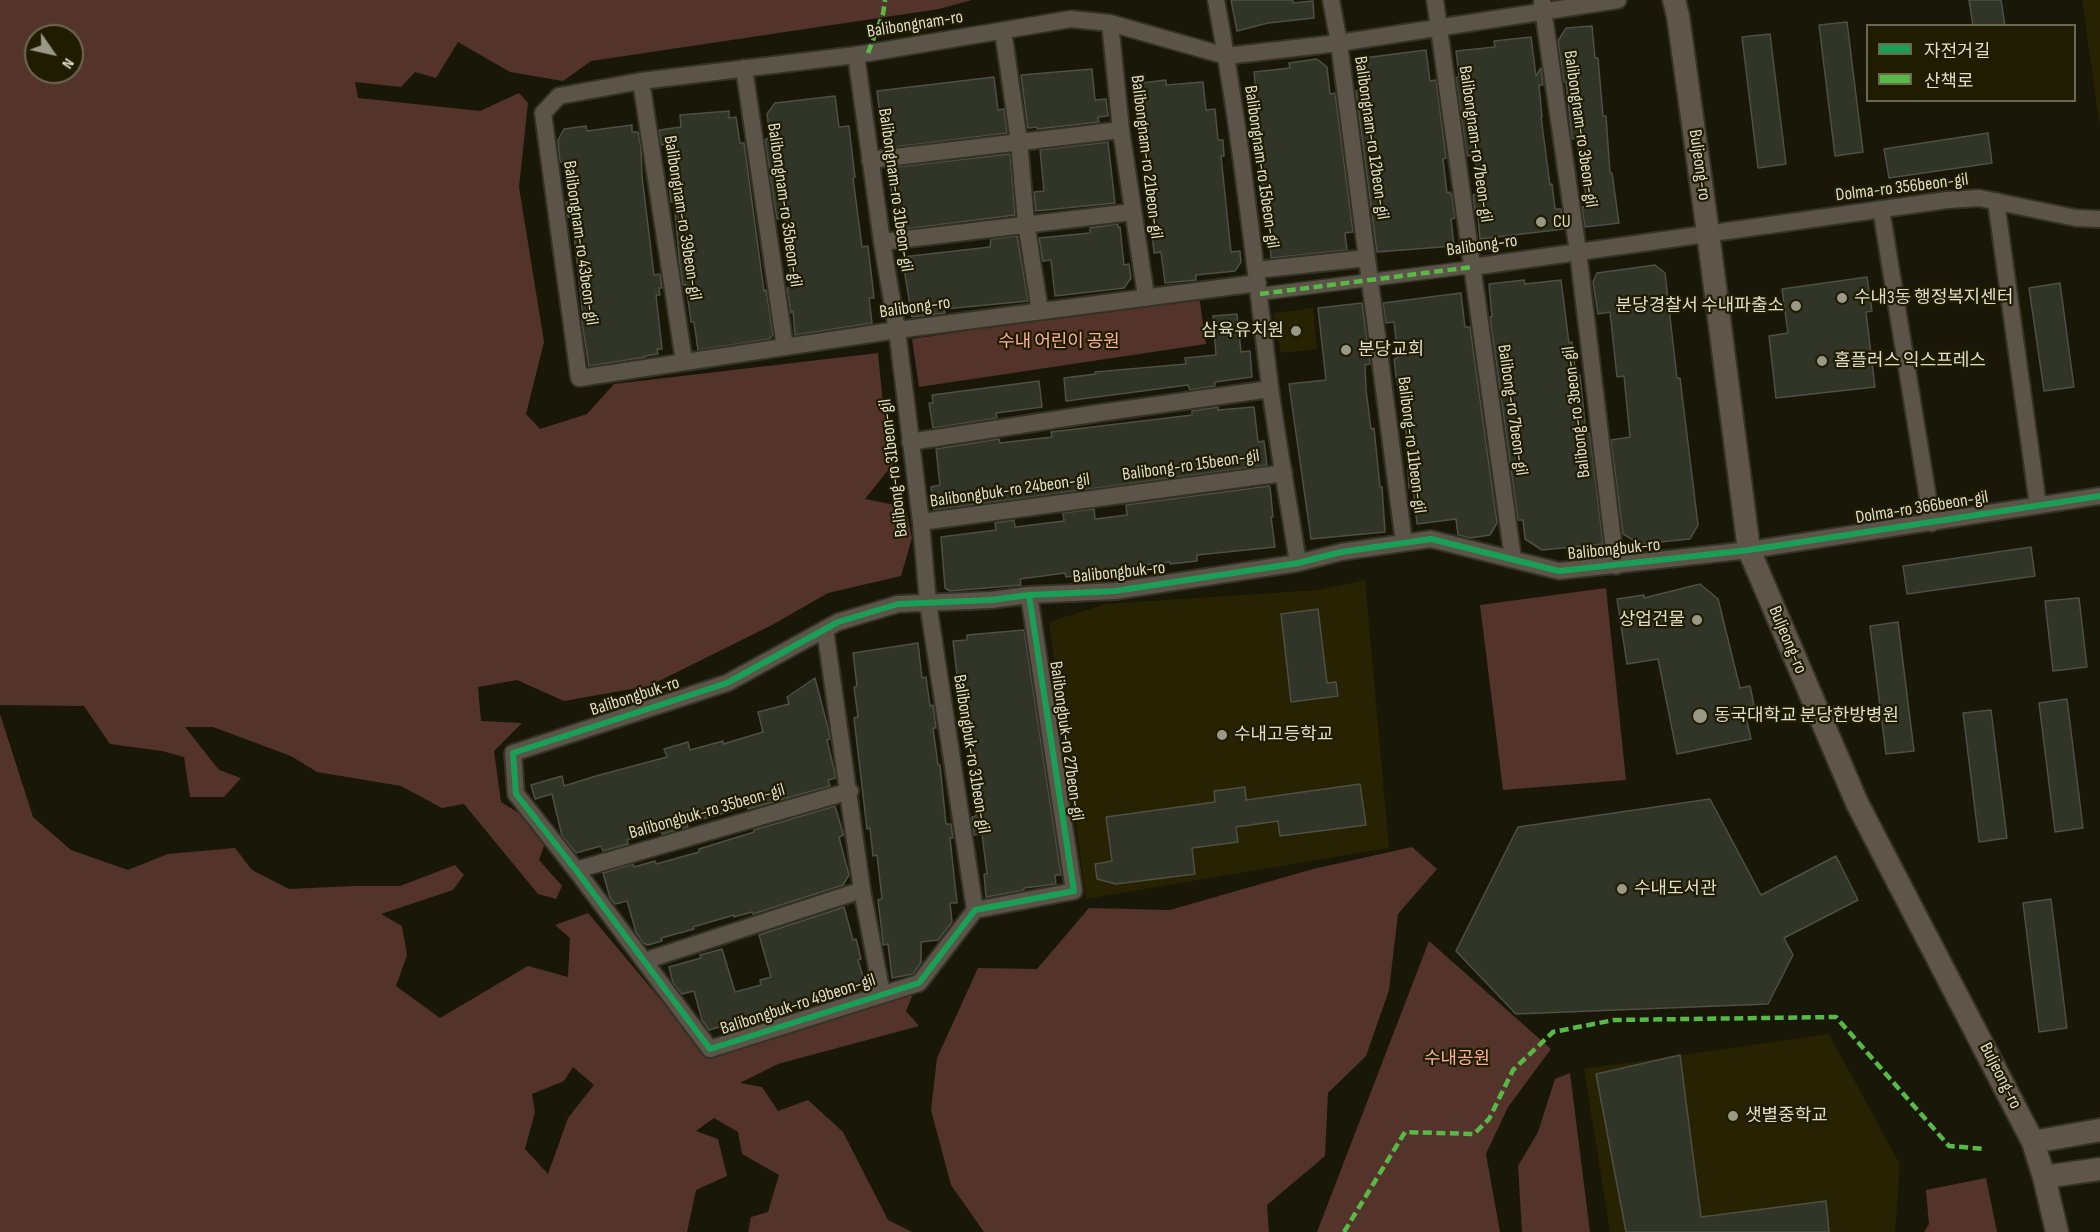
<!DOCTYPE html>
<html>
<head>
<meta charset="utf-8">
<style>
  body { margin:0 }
  #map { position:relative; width:2100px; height:1232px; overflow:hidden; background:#191708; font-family:"Sofia Sans Condensed","Noto Sans KR",sans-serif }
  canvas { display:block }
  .legend { position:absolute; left:1866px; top:24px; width:210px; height:78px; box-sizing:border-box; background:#201c01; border:2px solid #6c6952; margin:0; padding:8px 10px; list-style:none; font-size:18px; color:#dfddcc }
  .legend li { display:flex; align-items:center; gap:12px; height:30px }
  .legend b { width:30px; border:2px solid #6c6952 }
  .north { position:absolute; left:24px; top:24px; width:60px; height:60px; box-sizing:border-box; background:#201c01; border:2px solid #6c6952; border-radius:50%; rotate:124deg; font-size:16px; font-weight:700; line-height:24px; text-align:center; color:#dfddcc }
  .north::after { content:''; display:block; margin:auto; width:21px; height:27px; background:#9a9887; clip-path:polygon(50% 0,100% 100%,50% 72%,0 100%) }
</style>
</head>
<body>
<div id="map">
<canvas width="2100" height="1232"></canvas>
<ul class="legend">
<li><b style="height:8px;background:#1a9f57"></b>자전거길</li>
<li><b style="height:8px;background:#58b947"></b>산책로</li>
</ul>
<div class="north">N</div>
</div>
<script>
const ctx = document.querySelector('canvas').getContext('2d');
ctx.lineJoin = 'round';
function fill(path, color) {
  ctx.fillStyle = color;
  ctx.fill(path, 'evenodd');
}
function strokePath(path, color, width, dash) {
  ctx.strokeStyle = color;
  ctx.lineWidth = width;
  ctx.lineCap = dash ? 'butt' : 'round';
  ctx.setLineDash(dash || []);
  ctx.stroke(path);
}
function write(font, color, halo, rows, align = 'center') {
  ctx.font = font + ' "Sofia Sans Condensed","Noto Sans KR",sans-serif';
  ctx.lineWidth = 4.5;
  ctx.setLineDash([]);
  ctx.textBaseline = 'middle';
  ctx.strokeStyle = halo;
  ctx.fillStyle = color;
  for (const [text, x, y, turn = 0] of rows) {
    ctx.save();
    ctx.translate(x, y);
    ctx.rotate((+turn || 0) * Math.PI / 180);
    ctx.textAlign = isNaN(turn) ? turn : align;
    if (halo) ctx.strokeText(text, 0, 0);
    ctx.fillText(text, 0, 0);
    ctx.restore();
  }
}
fill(new Path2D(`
  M2082,0H2100V128Z
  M1313,308L1317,349L1281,353L1274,313Z
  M1365,580L1389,848L1086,899L1049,622L1105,604L1318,590Z
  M1829,1034L1900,1164L1895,1232H1610L1584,1069Z`), '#272201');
fill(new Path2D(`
  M0,0H972L939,9L591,61L563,81L510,72L458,42L436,78L415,72L401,87L355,82L358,98L480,111L519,93L528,103L519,187L544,342L526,414L540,429L587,414L614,384L878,353L884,414L897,459L865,499L905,507L912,538L901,576L828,593L772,625L649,686L564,701L517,680L478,687L481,721L522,723L494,751L501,802L549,832L539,860L562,886L556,899L538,894L464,804L442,808L401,786L317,772L291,756L213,727H185L219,770L241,778L224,797H190L184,757L162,751L110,744L84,706L0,705ZM36,36H72V72H36Z
  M1199,296L1206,344L919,387L912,339Z
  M1606,588L1626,780L1503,790L1480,605Z
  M0,714L33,817L71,850L128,870L168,854L235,848L252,870L289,889L353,886H400L455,865L464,875L453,890L381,914L402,926L407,955L396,986L440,1018L528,966L568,977L570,938L555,925L588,913L677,1019L718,1049L914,992L906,1011L919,1026L778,1064L740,1083L762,1087L778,1111L808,1100L843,1132L888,1220L912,1232H748L751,1217L768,1212L779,1175L742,1154L738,1132L714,1118L696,1131L718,1139L727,1176L696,1190L687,1232H0ZM573,1067L594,1085L568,1118L548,1174L525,1149L535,1112L532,1094L564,1081Z
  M1412,847L1437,869L1398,914L1389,990L1366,1056L1328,1093L1325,1156L1267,1205L1269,1232H984L951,1185L931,1110L937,1058L978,968L1037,969L1089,908L1170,910L1313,869Z
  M1429,941L1551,1049L1508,1107L1486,1154L1500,1232H1317Z
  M1570,1073L1590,1232H1522L1518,1166L1538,1132L1555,1079Z
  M1986,1178L1997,1232H1924L1929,1224L1926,1190Z`), '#54342a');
const building = new Path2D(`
  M1231,0H1293V3L1313,1L1314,18L1268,23L1237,31Z
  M1969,0H2001L2005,26H1973Z
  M1847,22L1863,152L1835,156L1819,25Z
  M1592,26L1595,58H1598L1603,116H1606L1610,173H1612L1619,223L1585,227L1582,207L1587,206L1583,171H1581L1577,138L1572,139L1566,82H1564L1558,41L1566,28Z
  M1770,34L1786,164L1758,168L1742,37Z
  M1531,37L1536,76L1541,68L1543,85H1539L1542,117H1541L1550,185L1552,184L1555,209H1561L1564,229L1480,239L1478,216H1476L1473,195L1479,194L1475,155L1467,156L1456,78L1459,76L1456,51L1495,47L1494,41Z
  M1426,50L1430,81L1436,80L1446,158L1443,159L1447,193L1450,192L1452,197L1455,218L1451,219L1454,246L1377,252L1356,91L1359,90L1356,59Z
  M1317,59L1327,67L1330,94L1335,93L1353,232L1345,233L1347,250L1271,258L1268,213H1266L1263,183H1261L1255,124L1253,125L1250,104L1257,103L1254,72L1290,68L1289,63Z
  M1092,69L1095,100L1106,99L1108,116L1098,117L1099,122L1037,129V127L1028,128L1021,75Z
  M994,77L998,110L1004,109L1007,133L886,148L882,115L880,116L877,91Z
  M1166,80V85L1203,82L1206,110L1215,109L1218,140H1223L1224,156H1221L1231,252L1240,251L1241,262L1235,271L1196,275V280L1165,283L1161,252L1154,253L1152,234H1156L1151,195H1147L1143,138H1140L1133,84Z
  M835,96L839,127L849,126L855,177L853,178L862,247L868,246L872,280L874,298H869L872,323L795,335L793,311L791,313L787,288L792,287L785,218L777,219L765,140L770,137L767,114L775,103Z
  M729,111V118L736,117L740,143H744L764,291L766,290L773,335L769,339L698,350L694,322H691L686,285H683L680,266L674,202H671L669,183H672L667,144L661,145L659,130L681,127L680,115Z
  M632,125V132H638L641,147L642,176L654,275L660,274L662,288H659L660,295H656L662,349H657L658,354L645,356V357L589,366L581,317H583L572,216L568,217L566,202L579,201L574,160L560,162L558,140L564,129L586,126L587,131Z
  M1988,133L1992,163L1889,178L1884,149Z
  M1108,142L1115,203L1036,211L1034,192L1044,191L1040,150Z
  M1010,154L1015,215L897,230L888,168Z
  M1118,224V228L1120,227L1124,265L1129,264L1131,278L1124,288L1055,296L1051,260L1043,261L1039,238L1090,233V228Z
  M1017,236L1028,301L944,309L945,313L912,317L902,257L990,247L991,239Z
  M1655,265L1665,273L1677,378H1680L1698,525L1690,539L1640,544L1623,534L1611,440L1630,437L1624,376L1617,377L1610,312L1598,314L1593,282L1597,273Z
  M1867,277L1872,311L1866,312L1875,387L1776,398L1769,336L1788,333L1782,289Z
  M1524,280L1525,284L1561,280L1569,343L1572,342L1576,376L1580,375L1586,433H1589L1591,443L1603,544L1542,550L1525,539L1523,520H1518L1490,317H1492L1489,284Z
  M2060,283L2074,387L2044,391L2029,288Z
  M1461,293L1465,327H1470L1497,523L1490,535L1470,538L1458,535L1456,519L1417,524L1413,487L1409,488L1406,432L1396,376L1394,359L1398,358L1394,322L1386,323L1383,303Z
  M1362,303L1370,364L1365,365L1366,390L1371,429L1374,428L1380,487H1382L1385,532L1311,539L1289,384L1326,380L1318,308Z
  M1237,314L1241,352L1250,351L1252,377L1215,382V386L1190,390L1188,385L1066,401L1064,378L1096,374L1095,372L1186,364L1185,358L1216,355L1213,316Z
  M1039,381L1042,407L996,413L997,418L933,428L929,403H933L932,395Z
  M1218,407V410L1254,407L1258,442L1264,441L1267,465L934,510L931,487L940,485L936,449L999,439L1000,443L1052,437L1051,432L1192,415V411Z
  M1269,486L1270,487L1273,517H1271L1275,547L1197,555V561L1170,564V562L1098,570V573L1066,577L1065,573L1020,579L1021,585L950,591L945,588L941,537L996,530L995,523L1014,520L1015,527L1064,521L1063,513L1094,509L1095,519L1127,515L1126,505Z
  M2031,547L2035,576L1907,594L1903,566Z
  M1700,584L1718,599L1740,688L1750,686L1754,705L1744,708L1751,739L1677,754L1658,659L1627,664L1617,599L1644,595V598Z
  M2079,598L2087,667L2053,671L2045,601Z
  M1318,609L1327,683L1336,682L1338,696L1291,702L1281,614Z
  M1898,622L1914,751L1886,754L1870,626Z
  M1024,630L1061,875H1055L1056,884L1024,888V890L986,897L984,874H987L982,834L974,835L972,821V817L976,816L969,757H971L966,719H964L961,692H959L953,641L967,640V635Z
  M918,643L922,678L926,677L930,706L933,705L936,728H933L938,765H940L946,824H951L953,838H950L957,903H950L952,922L938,940L921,942V962L913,974L892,978L888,944L883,945V942L878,900L882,899L877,855L873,856L870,828L867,829L854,718L858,717L854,687L857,686L853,653Z
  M815,678L829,732L830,739L827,740L836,778L828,780L830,786L748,809L747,806L717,815L687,823L688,827L662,834V831L627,840L628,844L603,851L601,846L576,853L562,836L552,794L535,799L531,785L562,776L564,786L596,776L667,757L664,749L688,742L690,750L723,741V744L763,732L758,712L789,704L787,697Z
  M2067,699L2083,828L2055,832L2039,703Z
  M1991,710L2007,838L1979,842L1963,713Z
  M1360,784L1366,825L1280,836L1278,821L1236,827L1238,842L1192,848L1195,874L1116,884L1097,879L1095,864L1112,861L1106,817L1215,802L1214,791L1245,787L1246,800Z
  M1710,799L1761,895L1836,856L1858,900L1784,938L1793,955L1768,1004L1516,1014L1456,951L1518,827Z
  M835,806L843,833L844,835L839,837L849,875L843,885L753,914L752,912L734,917V915L693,927L694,929L661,938L662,941L648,945L643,943L636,932L627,901L615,904L610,898L603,873L633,864L634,867L655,861L656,864L699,852V849L754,832V830Z
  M2051,899L2067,1028L2039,1032L2023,903Z
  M844,907L853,940L856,939L861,959L858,960L864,980L855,992L800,1007L799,1004L709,1030L702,1020L694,991L682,994L673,983L669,967L701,958L700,955L722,949L735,992L761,985L760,980L771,977L759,935Z
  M1680,1055L1701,1217L1826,1201L1829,1232H1626L1596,1074Z`);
fill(building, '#313527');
strokePath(building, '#4d5044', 1.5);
const pedestrian = new Path2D(`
  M1260,294L1472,267`);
const minor = new Path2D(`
  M1216,0C1240,128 1254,258 1270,387C1278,446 1289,504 1298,563
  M1331,0L1339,43L1404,543
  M1435,0L1513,559
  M1542,2L1578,252L1616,566
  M1110,23L1121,130L1146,296
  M1003,31L1019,141L1026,223L1040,311
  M856,55L882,242L897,330L921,522L928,603L975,910
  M744,68L785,347
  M641,81L684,361
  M870,160L1121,130
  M1996,201L2038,505
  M1881,209L1932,523
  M882,242L1132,212
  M1472,267L1947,200L1979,198L2076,218L2100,219
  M1256,270L1367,258
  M1258,283L897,330L579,378L543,113L559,96L641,81L856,55L1071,19L1110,23L1226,56L1339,43L1618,0
  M910,442L1092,414L1270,389
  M921,522L1284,473
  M1029,595L1074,891L975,910L919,983L710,1049L576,870L516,794L513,753L727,683L838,622L898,604L991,600L1029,595L1115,591L1298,563L1341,552L1431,539L1559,571L1749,550L2100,496
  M825,629L862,890L882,994
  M576,870L850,791
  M644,961L862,890`);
const secondary = new Path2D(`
  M1674,0L1678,16L1708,233L1749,550L1857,803L2033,1142L2044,1177L2057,1232
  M2033,1142L2100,1130
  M2044,1177L2100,1169`);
strokePath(pedestrian, '#333225', 15);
strokePath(minor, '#333225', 20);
strokePath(secondary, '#333225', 26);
strokePath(pedestrian, '#5c5449', 12);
strokePath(minor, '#5c5449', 16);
strokePath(secondary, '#5f5649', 22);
strokePath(new Path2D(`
  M868,53L883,14L885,0
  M1260,294L1472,267
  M1344,1232L1405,1132L1474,1134L1489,1119L1513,1070L1553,1032L1614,1020L1836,1017L1949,1146L1986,1149`), '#58b947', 4.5, [9, 4.5]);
strokePath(new Path2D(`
  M1029,595L1074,891L975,910L919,983L710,1049L576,870L516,794L513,753L727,683L838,622L898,604L991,600L1029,595L1115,591L1298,563L1341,552L1431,539L1559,571L1749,550L2100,496`), '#1a9f57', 6);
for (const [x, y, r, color] of [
  [1541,222,6,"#9a9887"],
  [1842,298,6,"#9a9887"],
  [1796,306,6,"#9a9887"],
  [1296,331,6,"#9a9887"],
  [1346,350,6,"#9a9887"],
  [1822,361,6,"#9a9887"],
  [1697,620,6,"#9a9887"],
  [1700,716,8,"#9a9887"],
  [1222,735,6,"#9a9887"],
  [1622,889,6,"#9a9887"],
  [1733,1116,6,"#9a9887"]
]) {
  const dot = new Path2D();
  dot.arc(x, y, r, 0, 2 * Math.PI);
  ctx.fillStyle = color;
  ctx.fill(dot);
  strokePath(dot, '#201c01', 2);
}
write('18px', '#dfddcc', '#201c01', [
  ["Balibongnam-ro",915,25,-9],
  ["Balibongnam-ro 3beon-gil",1580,129,82],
  ["Balibongnam-ro 12beon-gil",1371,138,82],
  ["Balibongnam-ro 7beon-gil",1475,144,82],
  ["Balibongnam-ro 21beon-gil",1146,157,83],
  ["Buljeong-ro",1699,165,82],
  ["Balibongnam-ro 15beon-gil",1261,167,82],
  ["Dolma-ro 356beon-gil",1902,188,-7],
  ["Balibongnam-ro 31beon-gil",895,190,82],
  ["Balibongnam-ro 35beon-gil",784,205,82],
  ["Balibongnam-ro 39beon-gil",682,218,81],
  ["Balibongnam-ro 43beon-gil",580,243,82],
  ["Balibong-ro",1482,246,-8],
  ["Balibong-ro",915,308,-8],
  ["Balibong-ro 7beon-gil",1512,410,82],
  ["Balibong-ro 3beon-gil",1577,412,-97],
  ["Balibong-ro 11beon-gil",1411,445,83],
  ["Balibong-ro 15beon-gil",1191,466,-8],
  ["Balibong-ro 31beon-gil",894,468,-97],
  ["Balibongbuk-ro 24beon-gil",1010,491,-8],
  ["Dolma-ro 366beon-gil",1922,508,-9],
  ["Balibongbuk-ro",1614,550,-6],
  ["Balibongbuk-ro",1119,573,-6],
  ["Buljeong-ro",1787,640,67],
  ["Balibongbuk-ro",635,697,-18],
  ["Balibongbuk-ro 27beon-gil",1066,741,82],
  ["Balibongbuk-ro 31beon-gil",971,754,81],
  ["Balibongbuk-ro 35beon-gil",707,812,-16],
  ["Balibongbuk-ro 49beon-gil",798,1005,-18],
  ["Buljeong-ro",2000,1076,63]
]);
write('18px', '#dfddcc', '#201c01', [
  ["CU",1553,222],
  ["수내3동 행정복지센터",1854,298],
  ["분당경찰서 수내파출소",1784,306,"right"],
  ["삼육유치원",1284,331,"right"],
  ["분당교회",1358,350],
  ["홈플러스 익스프레스",1834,361],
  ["상업건물",1685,620,"right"],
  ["동국대학교 분당한방병원",1714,716],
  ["수내고등학교",1234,735],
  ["수내도서관",1634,889],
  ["샛별중학교",1745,1116]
], 'left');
write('18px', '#fcb09c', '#201c01', [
  ["수내 어린이 공원",1059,342],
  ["수내공원",1457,1059]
]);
</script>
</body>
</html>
